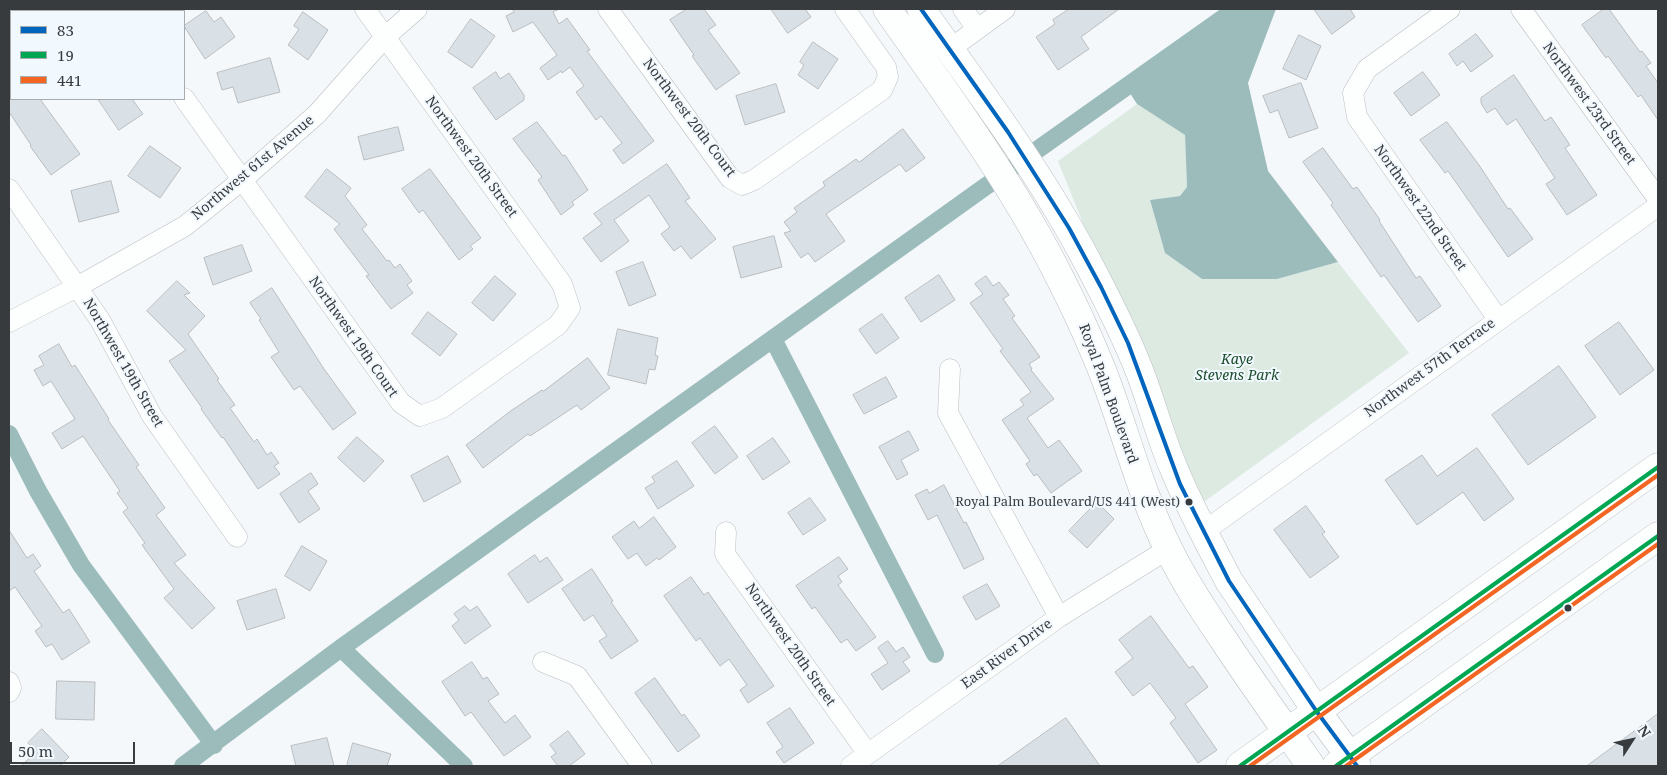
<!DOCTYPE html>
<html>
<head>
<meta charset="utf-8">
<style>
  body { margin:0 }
  #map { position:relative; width:1667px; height:775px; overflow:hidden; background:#f4f8fb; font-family:"Noto Serif",serif }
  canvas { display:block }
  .frame { position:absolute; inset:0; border:10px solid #383b3e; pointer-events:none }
  .legend { position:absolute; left:10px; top:10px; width:175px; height:90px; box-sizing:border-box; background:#f1f8fe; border:1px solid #a7acb1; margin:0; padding:6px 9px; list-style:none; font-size:15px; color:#383b3e }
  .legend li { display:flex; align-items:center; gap:10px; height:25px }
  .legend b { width:25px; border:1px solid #a7acb1 }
  .north { position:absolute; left:1607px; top:715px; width:50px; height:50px; -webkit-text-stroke:4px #f1f8fe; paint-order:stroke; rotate:55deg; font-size:14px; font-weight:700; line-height:20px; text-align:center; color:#383b3e }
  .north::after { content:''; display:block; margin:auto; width:18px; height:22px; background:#383b3e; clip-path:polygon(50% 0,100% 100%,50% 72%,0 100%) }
  .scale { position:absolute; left:10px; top:742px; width:125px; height:22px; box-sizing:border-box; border:2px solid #383b3e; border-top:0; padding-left:6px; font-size:15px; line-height:18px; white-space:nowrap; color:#383b3e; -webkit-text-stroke:4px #f1f8fe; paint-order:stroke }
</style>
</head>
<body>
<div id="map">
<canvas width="1667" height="775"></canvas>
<div class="frame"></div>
<ul class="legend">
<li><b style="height:6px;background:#0065bd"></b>83</li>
<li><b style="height:6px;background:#00a651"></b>19</li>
<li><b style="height:6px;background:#f26522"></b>441</li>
</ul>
<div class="north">N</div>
<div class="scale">50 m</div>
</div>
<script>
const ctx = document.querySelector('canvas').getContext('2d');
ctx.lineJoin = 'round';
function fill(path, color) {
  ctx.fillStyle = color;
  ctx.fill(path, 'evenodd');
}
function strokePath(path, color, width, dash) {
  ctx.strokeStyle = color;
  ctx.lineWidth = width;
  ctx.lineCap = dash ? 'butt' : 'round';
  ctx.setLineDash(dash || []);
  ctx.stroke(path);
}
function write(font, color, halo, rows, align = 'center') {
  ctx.font = font + ' "Noto Serif",serif';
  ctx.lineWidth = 4;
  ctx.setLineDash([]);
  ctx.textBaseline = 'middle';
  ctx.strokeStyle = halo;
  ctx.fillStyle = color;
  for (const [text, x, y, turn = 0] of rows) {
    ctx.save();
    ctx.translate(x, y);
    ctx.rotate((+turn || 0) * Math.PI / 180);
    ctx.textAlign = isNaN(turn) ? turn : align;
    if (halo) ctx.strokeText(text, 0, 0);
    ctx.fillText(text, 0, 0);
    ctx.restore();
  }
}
fill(new Path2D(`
  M1137,104L1185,135L1187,187L1180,196L1150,200L1165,253L1202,279H1277L1338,262L1409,353L1197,507L1058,161Z`), '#dceae2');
fill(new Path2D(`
  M1236,9H1276L1248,83L1268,171L1338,262L1277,279H1202L1165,253L1150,200L1180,196L1187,187L1185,135L1137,104L1126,87Z`), '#9cbcbc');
strokePath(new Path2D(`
  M773,339L935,654
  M9,434L38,491L81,565L214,745
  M341,648L464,766
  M183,766L341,648L982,189L1236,9`), '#9cbcbc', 18);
const building = new Path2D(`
  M512,9H559L553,12L559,24L567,18L590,50L587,51L654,141L623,164L613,150L622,143L601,116L596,120L576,92L584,86L570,67L562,73L561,71L548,80L540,68L557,55L533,22L513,32L506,16L514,12Z
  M687,9H704L716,25L708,30L740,73L716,90L692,56L694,55L670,20Z
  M771,9H805L811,17L788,33Z
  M1069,9H1119L1081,37L1089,49L1058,70L1036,37L1055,24L1053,20Z
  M1314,9H1350L1355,17L1332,34Z
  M1604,9H1609L1640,52L1642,51L1651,63L1646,66L1658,83V120L1641,95L1638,97L1608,56L1606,58L1582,25Z
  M206,11L214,22L221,17L235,37L205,59L184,26Z
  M303,12L328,30L308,60L288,45L299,29L294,26Z
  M471,19L495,36L472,68L448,52Z
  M1476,34L1493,56L1471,72L1463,61L1457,66L1449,54Z
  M1299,35L1321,46L1306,80L1283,69Z
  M813,42L838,59L818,89L798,75L804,65L800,62Z
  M270,58L280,92L238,103L233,87L222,90L217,73Z
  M496,72L500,79L509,73L524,95V100L496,120L473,88Z
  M1423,72L1440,95L1411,116L1394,93Z
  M1514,75L1545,121L1551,117L1570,145L1565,148L1597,195L1567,215L1546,184L1555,178L1516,119L1507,125L1495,108L1487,113L1481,103V98Z
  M1301,83L1318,128L1289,138L1278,110L1270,113L1263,96Z
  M776,84L785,112L745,125L736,96Z
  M9,99H40L80,154L51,175L30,146L31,145L9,112Z
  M98,99H132L143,114L119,130Z
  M537,122L563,156L565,155L588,190L572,202L574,205L561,215L538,180L542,177L513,139Z
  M1447,122L1479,165L1508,209L1510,208L1533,239L1508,257L1448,171L1445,173L1420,140Z
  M398,127L404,150L364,160L358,137Z
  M903,129L925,158L906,172L900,164L826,214L845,241L815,262L808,253L801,258L784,233L791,231L784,222L797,212L794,208L825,186L823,182L856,159L859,162Z
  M150,146L181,168L160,198L128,176Z
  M1323,148L1353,189L1357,187L1380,220L1379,221L1416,278L1420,276L1441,306L1418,322L1384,275L1381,277L1331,205L1333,203L1303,162Z
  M667,164L690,198L685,201L716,239L691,259L681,246L674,251L661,234L670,227L649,195L614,220L629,241L601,262L583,238L602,224L594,214Z
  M327,169L351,188L345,196L367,225L362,229L387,261L389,260L395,268L400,264L412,281L407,285L413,293L391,309L366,276L369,275L334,229L340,224L305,197Z
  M430,169L481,238L470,246L473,249L459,260L423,210L419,213L402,189Z
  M111,181L119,212L79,222L71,191Z
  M774,236L782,267L741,278L733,247Z
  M242,245L252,271L213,285L204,258Z
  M643,262L656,295L629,306L616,272Z
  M939,275L955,300L921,322L905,298Z
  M495,276L516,294L493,321L472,303Z
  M986,276L993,286L999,282L1009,295L1003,299L1015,316L1012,318L1040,357L1029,364L1032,369L1031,370L1054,399L1027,418L1048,448L1059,440L1082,471L1051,493L1037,474L1034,476L1026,464L1030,461L1002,420L1024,405L1020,400L1031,392L1000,351L1003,349L970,303L983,294L975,284Z
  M177,281L190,293L184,295L205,316L188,334L219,379L217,380L235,405L230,408L254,442L257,439L267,455L271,452L279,463L274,466L280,474L258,489L223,437L222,438L201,409L202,408L169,361L186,350L147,311Z
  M272,288L324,369L356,413L333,430L300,386L294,390L271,357L279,352L259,320L261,319L250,303Z
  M428,312L457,334L440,356L412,334Z
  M882,314L899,338L876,354L859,330Z
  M1619,322L1654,370L1620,395L1585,346Z
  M618,329L658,338L655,355L658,356L655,370L649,369L646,384L608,375Z
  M59,344L72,367L75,365L109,419L108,420L139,465L136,467L165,508L156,515L186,555L174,563L215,608L192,629L164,598L174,589L142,545L145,543L123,512L128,508L117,493L120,491L83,436L62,449L52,433L75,419L51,381L43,386L34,370L44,365L39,356Z
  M588,358L610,388L581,410L577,405L530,436L528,434L483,468L466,445L512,410L542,390L543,391Z
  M1559,366L1596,417L1528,465L1492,415Z
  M886,377L897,397L864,414L853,395Z
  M715,426L738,457L715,474L692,443Z
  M909,431L919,450L901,460L908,474L897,480L879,447Z
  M357,437L384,461L364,482L338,458Z
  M773,438L790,462L763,480L747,456Z
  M1477,448L1514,499L1484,521L1463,492L1417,525L1385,480L1422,455L1437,476Z
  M448,456L461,482L424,502L411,476Z
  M677,461L694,486L658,509L645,488L655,482L652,477Z
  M311,473L318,484L308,491L320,509L299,523L280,494Z
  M944,485L964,523L966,522L984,559L964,569L937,515L928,520L915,495L927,489L929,493Z
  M810,498L826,520L803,535L788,513Z
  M1097,502L1114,519L1087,548L1069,531Z
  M1306,506L1325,532L1322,534L1339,557L1310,578L1274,530Z
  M654,517L676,547L659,560L657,558L646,566L637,553L628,559L612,537L634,521L639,528Z
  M9,530L27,558L33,554L41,566L34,571L63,613L69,609L90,642L62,660L52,644L46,647L35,631L42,626L15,587L9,591Z
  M302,546L327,561L310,591L285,576Z
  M535,555L540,562L547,557L563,580L528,603L508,574Z
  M839,557L848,569L838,576L842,582L838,585L876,637L856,651L847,639L841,643L815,607L812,609L796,586Z
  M592,569L613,601L611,602L638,641L611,659L599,641L607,636L593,615L584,621L562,589Z
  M691,577L704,595L708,592L774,686L748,703L740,690L747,685L729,659L720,666L700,638L696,641L664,596Z
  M987,584L1000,606L976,620L963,597Z
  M276,589L285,618L247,630L237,601Z
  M465,606L470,611L477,606L491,626L465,644L452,626L459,620L454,614Z
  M1151,616L1189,668L1193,666L1208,687L1185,704L1217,750L1198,763L1170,723L1176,718L1150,683L1133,696L1115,672L1133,658L1119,640Z
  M888,641L896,652L903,647L910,657L903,662L910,671L882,690L871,674L888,663L878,648Z
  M472,662L483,679L487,677L499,694L488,701L505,723L515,715L531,737L504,756L471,712L465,716L442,682Z
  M655,678L682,716L684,714L700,736L678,752L635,693Z
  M57,681L95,682L94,720L56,719Z
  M790,708L814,743L784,763L776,752L783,747L767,723Z
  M1658,714V766H1587Z
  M1066,718L1100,766H998Z
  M42,729L69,757L60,766H21L36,752L28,743Z
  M568,731L585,754L569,766H558L551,757L556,753L550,745Z
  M327,738L334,766H296L291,746Z
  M353,743L391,754L387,766H347Z`);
fill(building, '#d9e1e7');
strokePath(building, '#babdbf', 1);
const minor = new Path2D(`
  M119,9L121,11
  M608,9L730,178L742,185L754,180L882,90L888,77L886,67L845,9
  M963,9L977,29
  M1450,9L1367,69L1353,93L1357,117L1498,319
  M1521,9L1658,199
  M950,49L1005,9
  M184,98L401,403L420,416L442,408L558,325L570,308L562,284L365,9
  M9,189L100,320L152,416L237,537
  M9,322L77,287L185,226L242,180L317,114L385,37L417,9
  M950,369L948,413L1059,617
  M726,532L725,554L868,754
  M1203,532L1658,206
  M543,662L577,676L642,766
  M9,682L11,688L9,692
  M851,766L1059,617L1168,549`);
const secondary = new Path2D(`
  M887,9C948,96 1012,182 1060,278C1075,307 1089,338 1102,370C1125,429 1140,493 1169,550C1184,581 1202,608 1221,636C1250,680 1281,723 1311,766
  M921,9C979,91 1040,172 1087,261C1105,295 1125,334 1139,370C1152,403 1160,437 1174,469C1190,508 1210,545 1229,581L1317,712L1357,766`);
const primary = new Path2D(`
  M1240,766L1658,467
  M1336,766L1658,536`);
strokePath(minor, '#bbbec1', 21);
strokePath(secondary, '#bbbec1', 29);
strokePath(primary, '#bbbec1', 29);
strokePath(minor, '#fdfefe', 20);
strokePath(secondary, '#fdfefe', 28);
strokePath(primary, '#fdfefe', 28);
strokePath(new Path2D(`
  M921,9L1008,132L1069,228L1101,287L1128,343L1180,484L1229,581L1317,712L1357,766`), '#0065bd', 4);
strokePath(new Path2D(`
  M1240,766L1658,467
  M1336,766L1658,536`), '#00a651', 4);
strokePath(new Path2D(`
  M1250,766L1658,475
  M1346,766L1658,544`), '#f26522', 4);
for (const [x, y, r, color] of [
  [1189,502,4.5,"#383b3e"],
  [1568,608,4.5,"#383b3e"]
]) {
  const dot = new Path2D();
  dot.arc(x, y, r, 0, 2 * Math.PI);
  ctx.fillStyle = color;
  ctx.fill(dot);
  strokePath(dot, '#f1f8fe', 2);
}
write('13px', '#383b3e', '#f1f8fe', [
  ["Royal Palm Boulevard/US 441 (West)",1180,502]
], 'right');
write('14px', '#383b3e', '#f1f8fe', [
  ["Northwest 23rd Street",1589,104,54],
  ["Northwest 20th Court",689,118,53],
  ["Northwest 20th Street",471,157,54],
  ["Northwest 61st Avenue",253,168,-40],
  ["Northwest 22nd Street",1420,208,55],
  ["Northwest 19th Court",353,337,55],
  ["Northwest 19th Street",123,363,60],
  ["Northwest 57th Terrace",1430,368,-36],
  ["Royal Palm Boulevard",1108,394,70],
  ["Northwest 20th Street",790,645,55],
  ["East River Drive",1007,654,-36]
]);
write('italic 14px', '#1c4d2b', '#f1f8fe', [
  ["Kaye",1237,360],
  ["Stevens Park",1237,376]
]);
</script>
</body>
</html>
